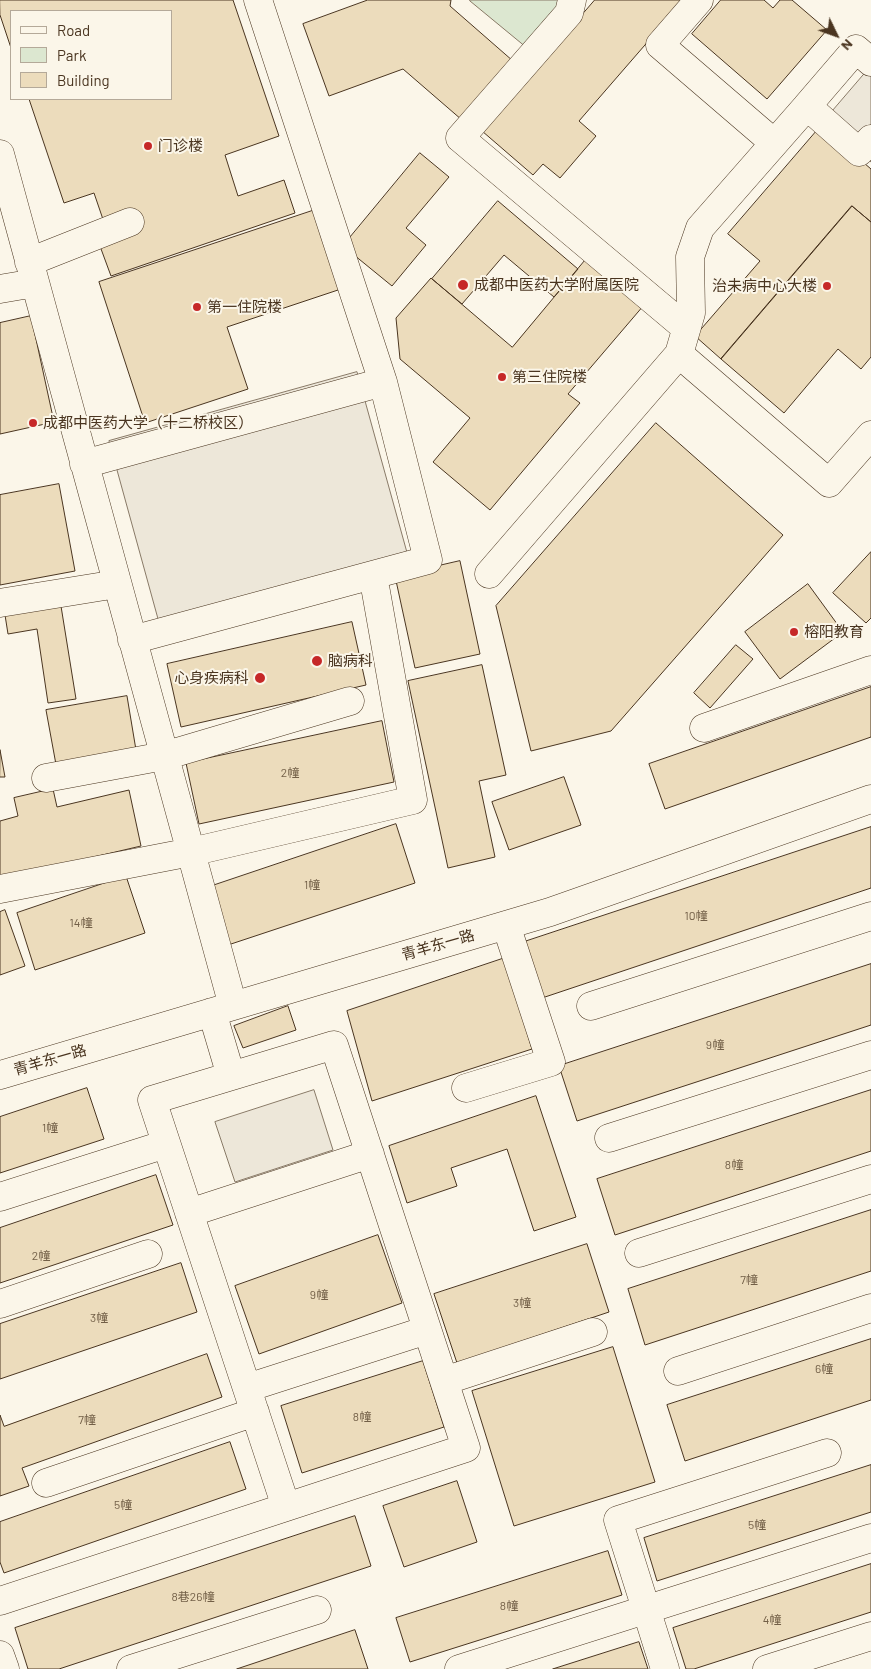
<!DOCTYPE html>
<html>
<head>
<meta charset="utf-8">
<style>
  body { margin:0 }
  #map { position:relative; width:871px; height:1669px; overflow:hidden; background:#fbf6e9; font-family:Barlow,sans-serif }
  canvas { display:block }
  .legend { position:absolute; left:10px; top:10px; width:162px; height:90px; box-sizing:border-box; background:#fbf6e9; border:1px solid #b4a999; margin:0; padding:6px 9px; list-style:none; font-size:15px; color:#4a3520 }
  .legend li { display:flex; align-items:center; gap:10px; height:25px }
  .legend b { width:25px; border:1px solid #b4a999 }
  .north { position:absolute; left:811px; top:10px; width:50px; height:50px; -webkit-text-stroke:4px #fbf6e9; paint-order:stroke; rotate:132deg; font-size:14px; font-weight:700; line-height:20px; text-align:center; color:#4a3520 }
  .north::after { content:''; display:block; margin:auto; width:18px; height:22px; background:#4a3520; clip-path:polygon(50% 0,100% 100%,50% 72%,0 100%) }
</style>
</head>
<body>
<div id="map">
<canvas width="871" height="1669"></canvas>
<ul class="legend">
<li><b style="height:6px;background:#fbf6e9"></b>Road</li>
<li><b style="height:14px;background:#dce7d0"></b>Park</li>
<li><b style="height:14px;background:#ecdcbc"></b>Building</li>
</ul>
<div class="north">N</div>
</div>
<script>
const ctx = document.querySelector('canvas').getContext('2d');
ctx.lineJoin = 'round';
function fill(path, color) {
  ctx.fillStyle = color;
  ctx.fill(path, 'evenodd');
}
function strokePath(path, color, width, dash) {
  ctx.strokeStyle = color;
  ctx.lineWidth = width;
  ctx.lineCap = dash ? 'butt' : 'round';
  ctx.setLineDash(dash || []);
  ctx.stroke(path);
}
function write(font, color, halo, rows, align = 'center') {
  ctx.font = font + ' Barlow,"Noto Sans SC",sans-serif';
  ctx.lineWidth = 4;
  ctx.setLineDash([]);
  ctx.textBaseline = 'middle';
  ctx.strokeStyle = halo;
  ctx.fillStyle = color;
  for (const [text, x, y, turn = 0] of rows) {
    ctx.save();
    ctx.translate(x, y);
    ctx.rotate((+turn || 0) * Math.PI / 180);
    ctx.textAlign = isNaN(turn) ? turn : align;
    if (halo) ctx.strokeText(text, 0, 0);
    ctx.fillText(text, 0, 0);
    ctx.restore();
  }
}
const green = new Path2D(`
  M470,0H586L538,57L470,1Z`);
fill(green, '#dce7d0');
strokePath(green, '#887966', 1);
const parking = new Path2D(`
  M871,66V162L824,121Z
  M357,372L411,567L163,637L109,441Z
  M314,1090L333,1150L235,1182L215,1122Z`);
fill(parking, '#ede7d9');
strokePath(parking, '#887966', 1);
const building = new Path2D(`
  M0,0H233L279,136L225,155L238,196L284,180L295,213L111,276L97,238L108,234L94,193L64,203L29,99H171V11H11V48L0,15Z
  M368,0H451L450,6L513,61L462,120L403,69L329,96L303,24Z
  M595,0H684L579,121L596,136L560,178L543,164L533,175L482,131Z
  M721,0H764L773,8L780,0H792L827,30L767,99L692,34Z
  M821,126L871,169V222L852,206L721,359L695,336L760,261L728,234Z
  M420,153L449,177L406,228L426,245L392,286L343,246Z
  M498,201L578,269L554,297L504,255L462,304L432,279Z
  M852,206L871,222V357L861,369L838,349L784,413L721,359Z
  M321,208L347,287L227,327L248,389L145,423L99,282Z
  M588,257L644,305L568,394L580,403L490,510L433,462L470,418L400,359L396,318L431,278L512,347Z
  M31,316L54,422L0,434V323Z
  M656,423L783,535L611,731L531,751L496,606Z
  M59,484L75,571L0,585V495Z
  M871,552V618L866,623L833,593Z
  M460,561L480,654L415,668L395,576Z
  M808,584L843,632L780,679L745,632Z
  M61,606L76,699L48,703L37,629L8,634L5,615Z
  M352,622L366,685L181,727L167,664Z
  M736,645L753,659L710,708L694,693Z
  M482,665L506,775L479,781L495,857L448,868L408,681Z
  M871,687V737L665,809L649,764Z
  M127,696L137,756L57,770L46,710Z
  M382,721L394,782L199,824L186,763Z
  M0,750L5,777H0Z
  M564,777L581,825L509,850L492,802Z
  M53,789L57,807L129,790L141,846L0,879V821L18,816L14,798Z
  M396,824L415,883L228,945L209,887Z
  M871,827V888L539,999L521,943Z
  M126,876L145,933L35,970L17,913Z
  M5,910L25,966L0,975V912Z
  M505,958L532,1049L372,1101L347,1011Z
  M871,964V1025L577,1121L559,1066Z
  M288,1006L296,1030L243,1048L234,1026Z
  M87,1088L104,1139L0,1173V1117Z
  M871,1090V1151L615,1235L597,1179Z
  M536,1096L576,1217L534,1231L507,1149L451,1168L457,1186L407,1203L389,1146Z
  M156,1175L173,1225L0,1283V1228Z
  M871,1210V1271L645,1345L628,1289Z
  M378,1235L402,1303L259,1354L235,1286Z
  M587,1244L609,1312L457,1363L434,1294Z
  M181,1263L197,1312L0,1379V1324Z
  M871,1339V1400L685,1461L667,1405Z
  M613,1347L655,1482L514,1526L472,1391Z
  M207,1354L222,1397L22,1468L29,1486L0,1496V1415L4,1426Z
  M423,1361L444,1427L302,1473L281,1406Z
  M230,1442L246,1489L4,1573L0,1562V1522Z
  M871,1465V1512L657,1581L644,1538Z
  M457,1481L477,1542L404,1567L383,1506Z
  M355,1516L371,1566L59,1669H28L15,1628Z
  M608,1551L622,1595L410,1662L396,1618Z
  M871,1564V1612L694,1669H686L673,1628Z
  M355,1630L368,1669H237Z
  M639,1642L648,1669H553Z`);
fill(building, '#ecdcbc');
strokePath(building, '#4a3520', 1);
const minor = new Path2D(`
  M572,0L569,13L460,138L686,328
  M699,0L660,45L773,142
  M807,106L856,49L871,62
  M0,154L233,1006
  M29,262L130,222
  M0,289L35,283
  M679,354L829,483L871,435
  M84,464L383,382
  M489,574L679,354L691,313L690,257L700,228L807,106L859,152L871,139
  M0,603L117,584
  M132,640L428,560L383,382L258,0
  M704,728L871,670
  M46,778L164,756L350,701
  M0,889L191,852L413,800L373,575
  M591,1006L871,916
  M212,1012L231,1076
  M0,1075L550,912L871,799
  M466,1088L551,1062L506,925
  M609,1138L871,1055
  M0,1197L166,1144
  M189,1213L370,1154
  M639,1253L871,1179
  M0,1304L148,1254
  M678,1371L871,1308
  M444,1381L593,1332
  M247,1388L427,1330
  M46,1483L255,1412
  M0,1601L466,1448L334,1045L152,1100L286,1507
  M0,1655L5,1669
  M131,1669L317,1610
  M459,1669L871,1538
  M665,1669L618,1520L827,1453
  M767,1669L871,1636`);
strokePath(minor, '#4a3520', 29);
strokePath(minor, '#fbf6e9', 28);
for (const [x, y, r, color] of [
  [148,146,5,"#c62828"],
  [463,285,6,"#c62828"],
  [827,286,5,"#c62828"],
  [197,307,5,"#c62828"],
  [502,377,5,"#c62828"],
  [33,423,5,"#c62828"],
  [794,632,5,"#c62828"],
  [317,661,6,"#c62828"],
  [260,678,6,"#c62828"]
]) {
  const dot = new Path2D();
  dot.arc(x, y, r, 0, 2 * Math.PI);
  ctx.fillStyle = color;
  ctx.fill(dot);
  strokePath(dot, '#fbf6e9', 2);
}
write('12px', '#725f47', null, [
  ["2幢",290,773],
  ["1幢",312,885],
  ["10幢",696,916],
  ["14幢",81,923],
  ["9幢",715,1045],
  ["1幢",50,1128],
  ["8幢",734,1165],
  ["2幢",41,1256],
  ["7幢",749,1280],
  ["9幢",319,1295],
  ["3幢",522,1303],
  ["3幢",99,1318],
  ["6幢",824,1369],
  ["8幢",362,1417],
  ["7幢",87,1420],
  ["5幢",123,1505],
  ["5幢",757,1525],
  ["8巷26幢",193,1597],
  ["8幢",509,1606],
  ["4幢",772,1620]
]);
write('15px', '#4a3520', '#fbf6e9', [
  ["门诊楼",158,146],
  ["成都中医药大学附属医院",474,285],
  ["治未病中心大楼",817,286,"right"],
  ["第一住院楼",207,307],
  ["第三住院楼",512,377],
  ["成都中医药大学（十二桥校区）",43,423],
  ["榕阳教育",804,632],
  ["脑病科",328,661],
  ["心身疾病科",249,678,"right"]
], 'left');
write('15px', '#4a3520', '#fbf6e9', [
  ["青羊东一路",438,945,-16],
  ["青羊东一路",50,1060,-16]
]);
</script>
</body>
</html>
